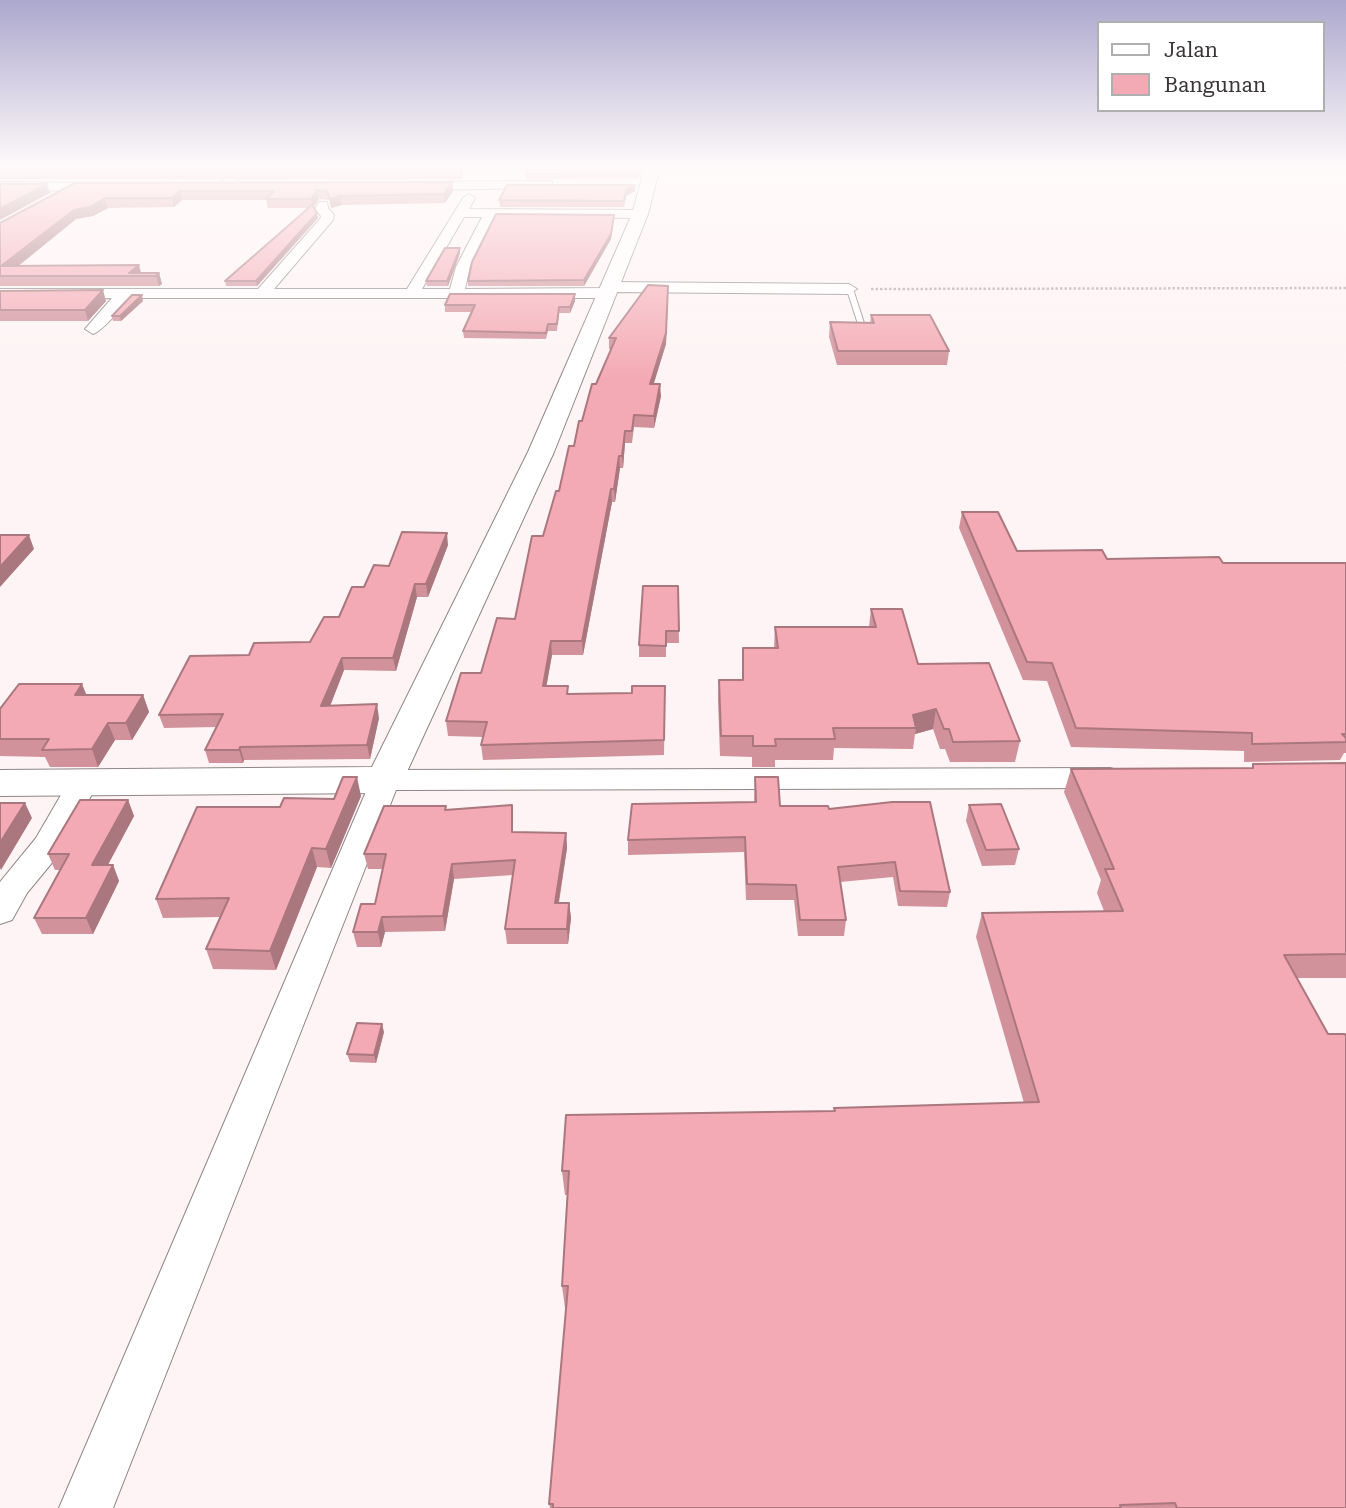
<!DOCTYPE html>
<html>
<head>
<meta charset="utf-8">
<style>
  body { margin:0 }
  #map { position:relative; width:1346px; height:1508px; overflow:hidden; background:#fef4f5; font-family:"Roboto Serif",serif }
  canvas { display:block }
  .legend { position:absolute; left:1097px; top:21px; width:228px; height:91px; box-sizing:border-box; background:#fff; border:2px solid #b0afaf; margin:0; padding:9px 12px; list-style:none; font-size:21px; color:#3a3636 }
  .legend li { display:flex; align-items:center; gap:14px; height:35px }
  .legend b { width:35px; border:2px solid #b0afaf }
</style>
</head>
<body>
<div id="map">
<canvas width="1346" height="1508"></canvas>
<ul class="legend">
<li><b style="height:9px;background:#fff"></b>Jalan</li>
<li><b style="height:19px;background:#f4aab4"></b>Bangunan</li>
</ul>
</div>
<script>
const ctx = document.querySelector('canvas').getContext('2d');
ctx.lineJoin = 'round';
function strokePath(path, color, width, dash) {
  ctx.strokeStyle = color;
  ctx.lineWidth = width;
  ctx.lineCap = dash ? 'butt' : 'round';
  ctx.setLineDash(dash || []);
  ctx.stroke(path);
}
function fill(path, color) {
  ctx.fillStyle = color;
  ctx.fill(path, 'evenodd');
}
const lane = new Path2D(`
  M846,287L853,289L865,326L858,324Z`);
const street = new Path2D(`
  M245,167H257L251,174L242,175L228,189H220V183L235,170Z
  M548,181L552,182V188L412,190L406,186L412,182Z
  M0,182L107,183L113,187L107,191L0,190Z
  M469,194L475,198L469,209L640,210L646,214L640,218L495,217L470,267L465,289L604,288L606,284L611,282L849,284L857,289L849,294L614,292L612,296L607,298H133C121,307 103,331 93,334L85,329L112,298L0,299V289H258L320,219L321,216L315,209L319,202H327L328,208L334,215L333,220L274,289H407L463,198ZM464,217H482L456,267L450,289H422Z
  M1110,768L1121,771L1125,778L1121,785L1110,788L396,790L113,1508H59L374,773L385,770Z
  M83,773L94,776L98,783L60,853L27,893L12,920L0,924V882L36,838L72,776Z`);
const secondary = new Path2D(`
  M645,167H660L648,214L554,452L399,789L385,793L0,796V770L372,767L528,452L632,214Z`);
strokePath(lane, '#8f8687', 2);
strokePath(street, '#8f8687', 2);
strokePath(secondary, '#8f8687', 2);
strokePath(new Path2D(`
  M871,289L1346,288`), '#ada6a6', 2.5, [2.5, 2]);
fill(lane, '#fff');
fill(street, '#fff');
fill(secondary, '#fff');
fill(new Path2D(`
  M0,167H462L463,176L461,179H0Z
  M612,167H642L639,178L526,179V174L611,171Z
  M452,182L453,191L445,203L342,205L331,208L329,200L319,199L313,207L318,218L257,286H226L225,281L308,208H268L266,200H182L174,207L108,208L93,216L76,219L18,266L159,273L162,284L159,286H0V223L75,183Z
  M635,191L626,196L624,207H500L499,200Z
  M614,215L611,239L584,286H468V281Z
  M460,253L448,286H427L426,281Z
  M0,291L106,301L88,321H0Z
  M668,296L666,344L653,384L661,396L654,428L634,427L632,443H625L623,468H620L615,502H612L583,655H552L546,686H568V694L632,693L665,686L664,755L483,760L481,745L483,737L448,736L446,721L481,673L515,619L574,446L582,421L611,349H609V338Z
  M143,301L121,321H113L112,316Z
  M575,301L570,313H559L557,331H548L546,339L464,338L463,331L472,312H445V305Z
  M871,315L949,351L947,365H837L829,337L830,322L870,323Z
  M962,512L1017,551L1107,559L1223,563H1346V753H1344L1340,760L1244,762V751L1071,747L1047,681L1023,680L959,528Z
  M448,545L428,597H417L396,671L344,670L330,706L379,718L370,759L244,760L243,763H209L205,750L216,727L164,728L159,715L249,655L310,642L339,617L364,587L389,566Z
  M678,586L679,643H666V657H639V645Z
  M871,609L918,664L1020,741L1015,762H950L945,749H940L933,729L915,734L913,749L834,748L833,760H775V767H752V757L720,756L718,700L719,680H742L743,648H774L775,627H869Z
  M86,695H143L149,712L132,740H115L98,767H50L45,757L0,756V709Z
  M1346,763V978H1297L1346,1508H550L549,1504L566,1308H565L562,1286L568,1195H565L562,1171L834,1111V1108L1024,1103L976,937L982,913L1104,911L1097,893L1101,880L1064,792L1071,769L1252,768L1253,764Z
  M755,777L780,806L829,809L950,892L947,907L898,906L893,877L840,882L846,920L844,936H798L794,900H746L744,852L628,855V840L754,802Z
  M361,796L331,868L317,867L276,970L213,969L206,949L220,917L163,918L156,899L334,799Z
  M128,800L134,816L108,865H113L119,881L93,934H42L34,918L61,870H55L48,854Z
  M969,805L1019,849L1015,865L982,866L966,821Z
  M446,806V810L513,820V832L566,833L567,848L559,903H569L571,918L568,944H507L505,929L513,875L454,879L445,931L385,932L381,947H357L353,932L375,904L383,869H368L364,854Z
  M384,1032L376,1063L350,1062L347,1054Z`), '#d2929b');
fill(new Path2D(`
  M462,167L463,176L461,179L460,170Z
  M452,182L453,191L445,203L444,194Z
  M47,184L50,193L0,220V209Z
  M635,185V191L626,196L624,207L626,190Z
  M317,190L319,199L313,208L311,199Z
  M180,191L182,200L174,207L172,198Z
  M340,196L342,205L331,208L330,199Z
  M105,198L108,208L93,216L76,219L6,276L1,266L74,210Z
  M317,213L318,218L257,286L256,281Z
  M614,215L611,239L584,286V280Z
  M460,248V253L448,286L447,281Z
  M139,265L142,276L129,273Z
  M159,273L162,284L159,286L156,276Z
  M103,290L106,301L88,321L85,310Z
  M575,294V301L570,313V307Z
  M142,295L143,301L121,321L120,316Z
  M668,296L666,344L650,396V384Z
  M660,384L661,396L654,428V416Z
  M625,431V443L623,468L622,456Z
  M619,456L620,468L615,502L614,489Z
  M611,489L612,502L583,655L582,641Z
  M447,533L448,545L428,597L426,584Z
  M29,535L34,549L0,587V567Z
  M415,584L417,597L396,671L393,658Z
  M551,641L552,655L544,700L543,686Z
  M342,658L344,670L325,719L321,706Z
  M82,684L89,701L75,695Z
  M143,695L149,712L132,740L126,723Z
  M377,704L379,718L370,759L367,745Z
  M936,709L933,729L915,734L916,728L913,715Z
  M108,723L115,740L98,767L92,749Z
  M240,747L244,760L243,763L239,750Z
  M357,777L361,796L331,868L326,849Z
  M128,800L134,816L99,881L92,865Z
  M25,803L32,818L1,870L0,868V843Z
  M512,805L513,820V847L512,832Z
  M566,833L567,848L556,918L555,903Z
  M312,848L317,867L276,970L270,951Z
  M452,864L454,879L445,931L443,916Z
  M113,865L119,881L93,934L86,918Z
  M569,903L571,918L568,944L567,929Z
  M382,917L385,932L381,947L378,932Z
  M382,1024L384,1032L376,1063L374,1055Z`), '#ab777e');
const building = new Path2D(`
  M0,167H462L460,170L0,171Z
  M612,167H641L639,174H526L527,170L611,171Z
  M452,182L444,194L340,196L330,199L327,191L317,190L311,199H266L274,191H180L172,198H105L90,207L74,210L1,266L139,265L129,273H159L156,276H0V223L75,183Z
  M0,184H47L0,209Z
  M507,185H635L626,190L624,201L499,200Z
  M312,205L317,213L256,281H225Z
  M496,214L614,215L611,234L584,280L468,281L472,262Z
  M445,248H460L447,281H426Z
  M648,285L668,286L666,333L650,384H660L654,416L634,415L632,431H625L622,456H619L614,489H611L582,641H551L543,686H568L567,694L632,693V686H665L664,740L481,745L487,722L446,721L461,673H481L497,618L515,619L532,536H543L556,491H559L569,446H574L579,421H582L592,384H596L616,338H609Z
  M103,290L85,310H0V291Z
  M450,294H575L570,307H559L557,324H548L546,333L463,331L475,305H445Z
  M132,295H142L120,316H112Z
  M871,315H930L949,351H838L830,322L874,323Z
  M962,512H998L1017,551L1102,550L1107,559L1219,557L1223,563H1346V734H1342L1346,738V742L1252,744V733L1076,728L1052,663L1027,662Z
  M402,532L447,533L426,584H415L393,658H342L321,706L377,704L367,745L240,747L239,750H205L223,714L159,715L190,656L249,655L254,643L310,642L324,617H339L352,587H364L374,565L389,566Z
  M0,535H29L0,567Z
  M643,586H678L679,631H666V646L639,645Z
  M871,609H902L918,664L989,663L1020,741L953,742L949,729H944L936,709L913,715L916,728H833L835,739H775L776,746H753V736H721L719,680H743V648H778L775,627H876Z
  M19,684H82L75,695H143L126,723H108L92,749L42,750L49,739H0V709Z
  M1346,763V954L1284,955L1328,1034H1345L1346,1036V1508H1177L1175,1503L1120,1505L1121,1508H553V1504H549L568,1286H562L569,1171H562L566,1115L835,1111L834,1108L1039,1102L982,913L1123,911L1105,869H1114L1071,769L1253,768V764Z
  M343,777H357L326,849L312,848L270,951L206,949L229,898L156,899L197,807H280L284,798L334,799Z
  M755,777H778L780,806H828L829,809L892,802H930L950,892L900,891L895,862L838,867L846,920H800L796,885L747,884L745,837L628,840L632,804L756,802Z
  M80,800H128L92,865H113L86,918H34L69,854H48Z
  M0,803H25L0,843Z
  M1001,804L1019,849L986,850L969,805Z
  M512,805V832L566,833L555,903H569L567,929H505L515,860L452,864L443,916L382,917L378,932H353L361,904H375L386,854H364L384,806H446L445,810Z
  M357,1023L382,1024L374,1055L347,1054Z`);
fill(building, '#f4aab4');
strokePath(building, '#ab777e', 2);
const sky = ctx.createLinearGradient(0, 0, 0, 379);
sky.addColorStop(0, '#aca8cd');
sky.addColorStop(0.44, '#fffafa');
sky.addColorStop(1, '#fffafa00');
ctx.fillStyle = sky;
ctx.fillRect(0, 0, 1346, 379);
</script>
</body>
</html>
